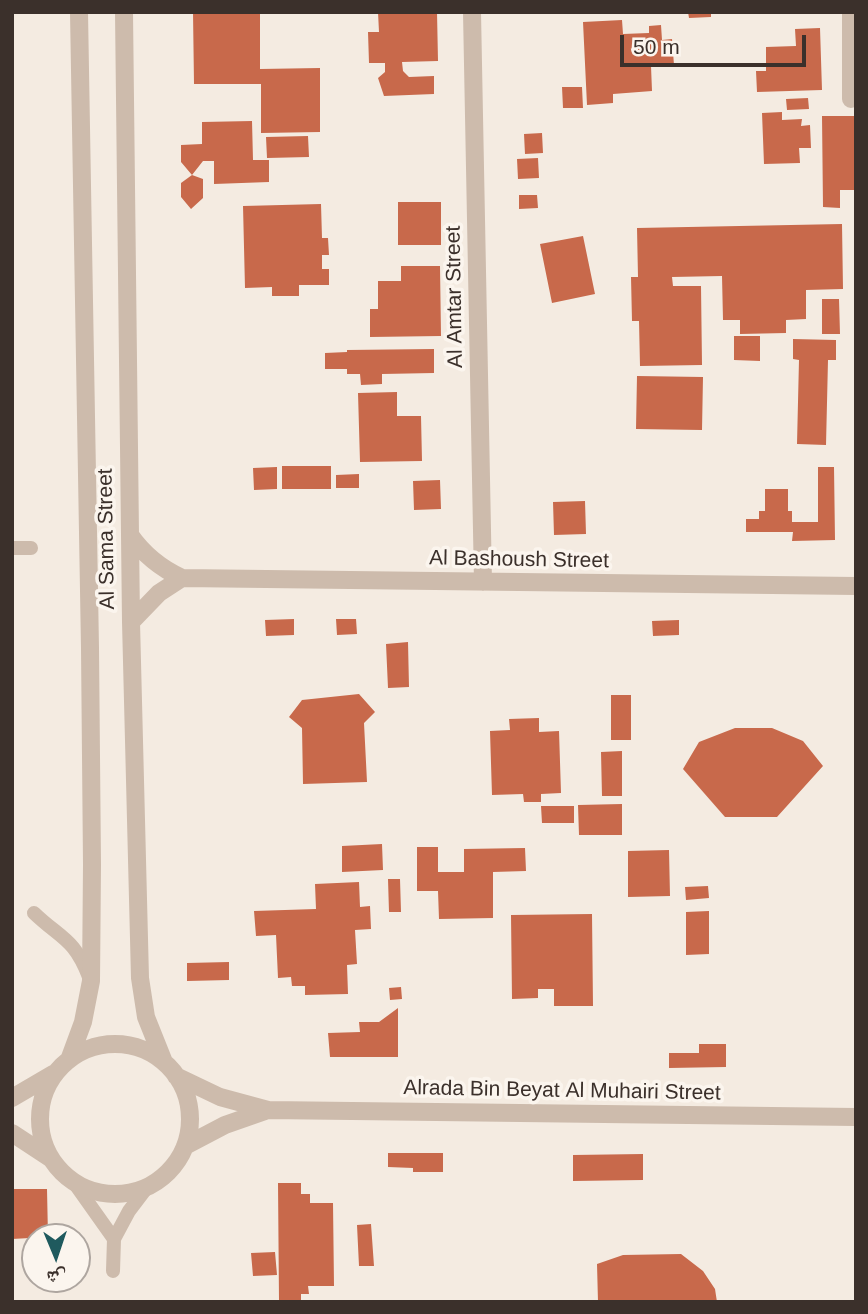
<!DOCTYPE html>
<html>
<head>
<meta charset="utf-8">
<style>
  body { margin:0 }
  #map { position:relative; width:868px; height:1314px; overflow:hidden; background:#f4ebe1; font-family:Arial,"Noto Naskh Arabic",sans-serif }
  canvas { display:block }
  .frame { position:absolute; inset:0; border:14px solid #3b302b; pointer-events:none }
  .north { position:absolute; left:21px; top:1223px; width:70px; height:70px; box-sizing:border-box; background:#fbf5ee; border:2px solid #aea6a0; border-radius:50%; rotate:178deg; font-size:19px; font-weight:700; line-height:28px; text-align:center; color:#3b302b }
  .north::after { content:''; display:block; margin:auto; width:24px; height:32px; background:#1f5a5e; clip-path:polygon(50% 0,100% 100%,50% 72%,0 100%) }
  .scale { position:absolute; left:620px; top:35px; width:186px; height:32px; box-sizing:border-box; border:4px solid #3b302b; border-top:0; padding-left:9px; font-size:21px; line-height:24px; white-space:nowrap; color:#3b302b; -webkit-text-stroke:5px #fbf5ee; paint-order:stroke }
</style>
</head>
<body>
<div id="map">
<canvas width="868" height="1314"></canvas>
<div class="frame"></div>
<div class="north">ش</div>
<div class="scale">50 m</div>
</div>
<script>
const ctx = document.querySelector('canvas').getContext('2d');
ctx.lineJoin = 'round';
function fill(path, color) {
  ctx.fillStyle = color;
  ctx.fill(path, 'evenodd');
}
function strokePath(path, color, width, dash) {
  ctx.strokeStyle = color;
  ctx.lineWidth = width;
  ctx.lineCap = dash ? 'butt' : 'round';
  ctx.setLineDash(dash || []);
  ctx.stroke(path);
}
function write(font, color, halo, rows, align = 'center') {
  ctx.font = font + ' Arial,sans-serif';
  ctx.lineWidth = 7;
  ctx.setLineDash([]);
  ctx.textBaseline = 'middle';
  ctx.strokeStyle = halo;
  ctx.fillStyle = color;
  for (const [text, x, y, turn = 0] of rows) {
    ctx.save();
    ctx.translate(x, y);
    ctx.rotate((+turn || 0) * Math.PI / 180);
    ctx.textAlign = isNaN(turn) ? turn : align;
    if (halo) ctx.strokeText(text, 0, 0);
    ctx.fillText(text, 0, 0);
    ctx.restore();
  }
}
fill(new Path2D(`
  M193,12H260V69L320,68V132L261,133V84H194Z
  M378,12H437L438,61L402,62L403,71L409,77L434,76V94L384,96L378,78L385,72V63H369L368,32H379Z
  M688,12H711V17L689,18Z
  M622,20L623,34L649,33V26L661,25L662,40L672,39L674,65L651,66L652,91L613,94V103L587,105L583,22Z
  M820,28L822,90L757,92L756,71H766V47L796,46L795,29Z
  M562,87H582L583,108H563Z
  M808,98L809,109L787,110L786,99Z
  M782,112V120L802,119L801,126L810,125L811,148H799L800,163L764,164L762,113Z
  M822,116H856V190H840V208L823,207Z
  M252,121L253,160H269V182L214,184V161H203L192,175L181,162V145L202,144V122Z
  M542,133L543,153L525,154L524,134Z
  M308,136L309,157L267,158L266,137Z
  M538,158L539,178L518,179L517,159Z
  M192,175L203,179V198L191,209L181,197V183Z
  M519,195H537L538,208L519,209Z
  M398,202H441V245H398Z
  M321,204L322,238H328L329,255H322V269H329V285H299V296H272V287L245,288L243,206Z
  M842,224L843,289L806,290V319L786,320V333L740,334V320H723L722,276L672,277L673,286H701L702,365L640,366L639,321H632L631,277H638L637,228Z
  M583,236L595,294L552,303L540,244Z
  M401,266H440L441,336L370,337V309H378V281H401Z
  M822,299H839L840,334H822Z
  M734,336H760V361L734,360Z
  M793,339L836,340V360H828L826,445L797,444L799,360L793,359Z
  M434,349V373L382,374V384L361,385L360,374H347V369H325V353L347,352V350Z
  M637,376L703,377L702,430L636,429Z
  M397,392V416H421L422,461L360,462L358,393Z
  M282,466H331V489H282Z
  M277,467V489L254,490L253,468Z
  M818,467H834L835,540L792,541L793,532H746V519H759V511H765V489H788V511H792V522H818Z
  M359,474V488H336V475Z
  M440,480L441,509L414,510L413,481Z
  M585,501L586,534L554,535L553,502Z
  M294,619V635L266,636L265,620Z
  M336,619H356L357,634L337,635Z
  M679,620V635L653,636L652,621Z
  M408,642L409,687L388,688L386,644Z
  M359,694L375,712L364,723L367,782L303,784L302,728L289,717L302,700Z
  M611,695H631V740H611Z
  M539,718V732L559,731L561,793L541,794V802H524L523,794L492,795L490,731L510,730L509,719Z
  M735,728H772L803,741L823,766L777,817H725L683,769L699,742Z
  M622,751V796H602L601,752Z
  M622,804V835H579L578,805Z
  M541,806H574V823H542Z
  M382,844L383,870L342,872V846Z
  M417,847H438V872H464V849L525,848L526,871L493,872V918L439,919L438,891H417Z
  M669,850L670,896L628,897V851Z
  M388,879H400L401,912H389Z
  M359,882L360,907L370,906L371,929L355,930L357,964L347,965L348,994L305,995V986H292L291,977L278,978L276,935L256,936L254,911L316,909L315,884Z
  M708,886L709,898L686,900L685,887Z
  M709,911V954L686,955V912Z
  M592,914L593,1006H554V989H538V998L512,999L511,915Z
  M229,962V980L187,981V963Z
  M401,987L402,999L390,1000L389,988Z
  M398,1008V1057H330L328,1033L360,1032L359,1022H379Z
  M699,1044H726V1067L669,1068V1053H699Z
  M388,1153H443V1172H413V1168L388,1167Z
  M643,1154V1180L573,1181V1155Z
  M278,1183H301V1194H310V1203H333L334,1286H308L309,1294H301V1300L279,1301Z
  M12,1189H47L48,1237L12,1239Z
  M371,1224L374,1266H359L357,1225Z
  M275,1252L277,1275L253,1276L251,1253Z
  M681,1254L703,1271L715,1289L717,1302H598L597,1264L623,1255Z`), '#c8694b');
strokePath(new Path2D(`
  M12,548H31
  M34,913C61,939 74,938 89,977
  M75,1184L114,1239
  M113,1271L114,1239L129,1211L148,1186`), '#cdbbac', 14);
strokePath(new Path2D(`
  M124,12L131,622L140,978L146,1017L164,1062
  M472,12L483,582
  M851,12V99
  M130,535C144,555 160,568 182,578L856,586
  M131,622L159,593L182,578
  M40 1119a75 75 0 1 1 150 0a75 75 0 1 1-150 0Z
  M69,1060L83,1022L91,981L92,865L90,648L79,12
  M176,1076L220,1097L268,1110L856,1117
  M12,1098L53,1074
  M12,1133L50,1158
  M185,1146L225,1125L265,1111`), '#cdbbac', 18);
write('21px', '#3b302b', '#fbf5ee', [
  ["Al Amtar Street",455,297,-91],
  ["Al Sama Street",107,539,-91],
  ["Al Bashoush Street",519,560,1],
  ["Alrada Bin Beyat Al Muhairi Street",562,1091,1]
]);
</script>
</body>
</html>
